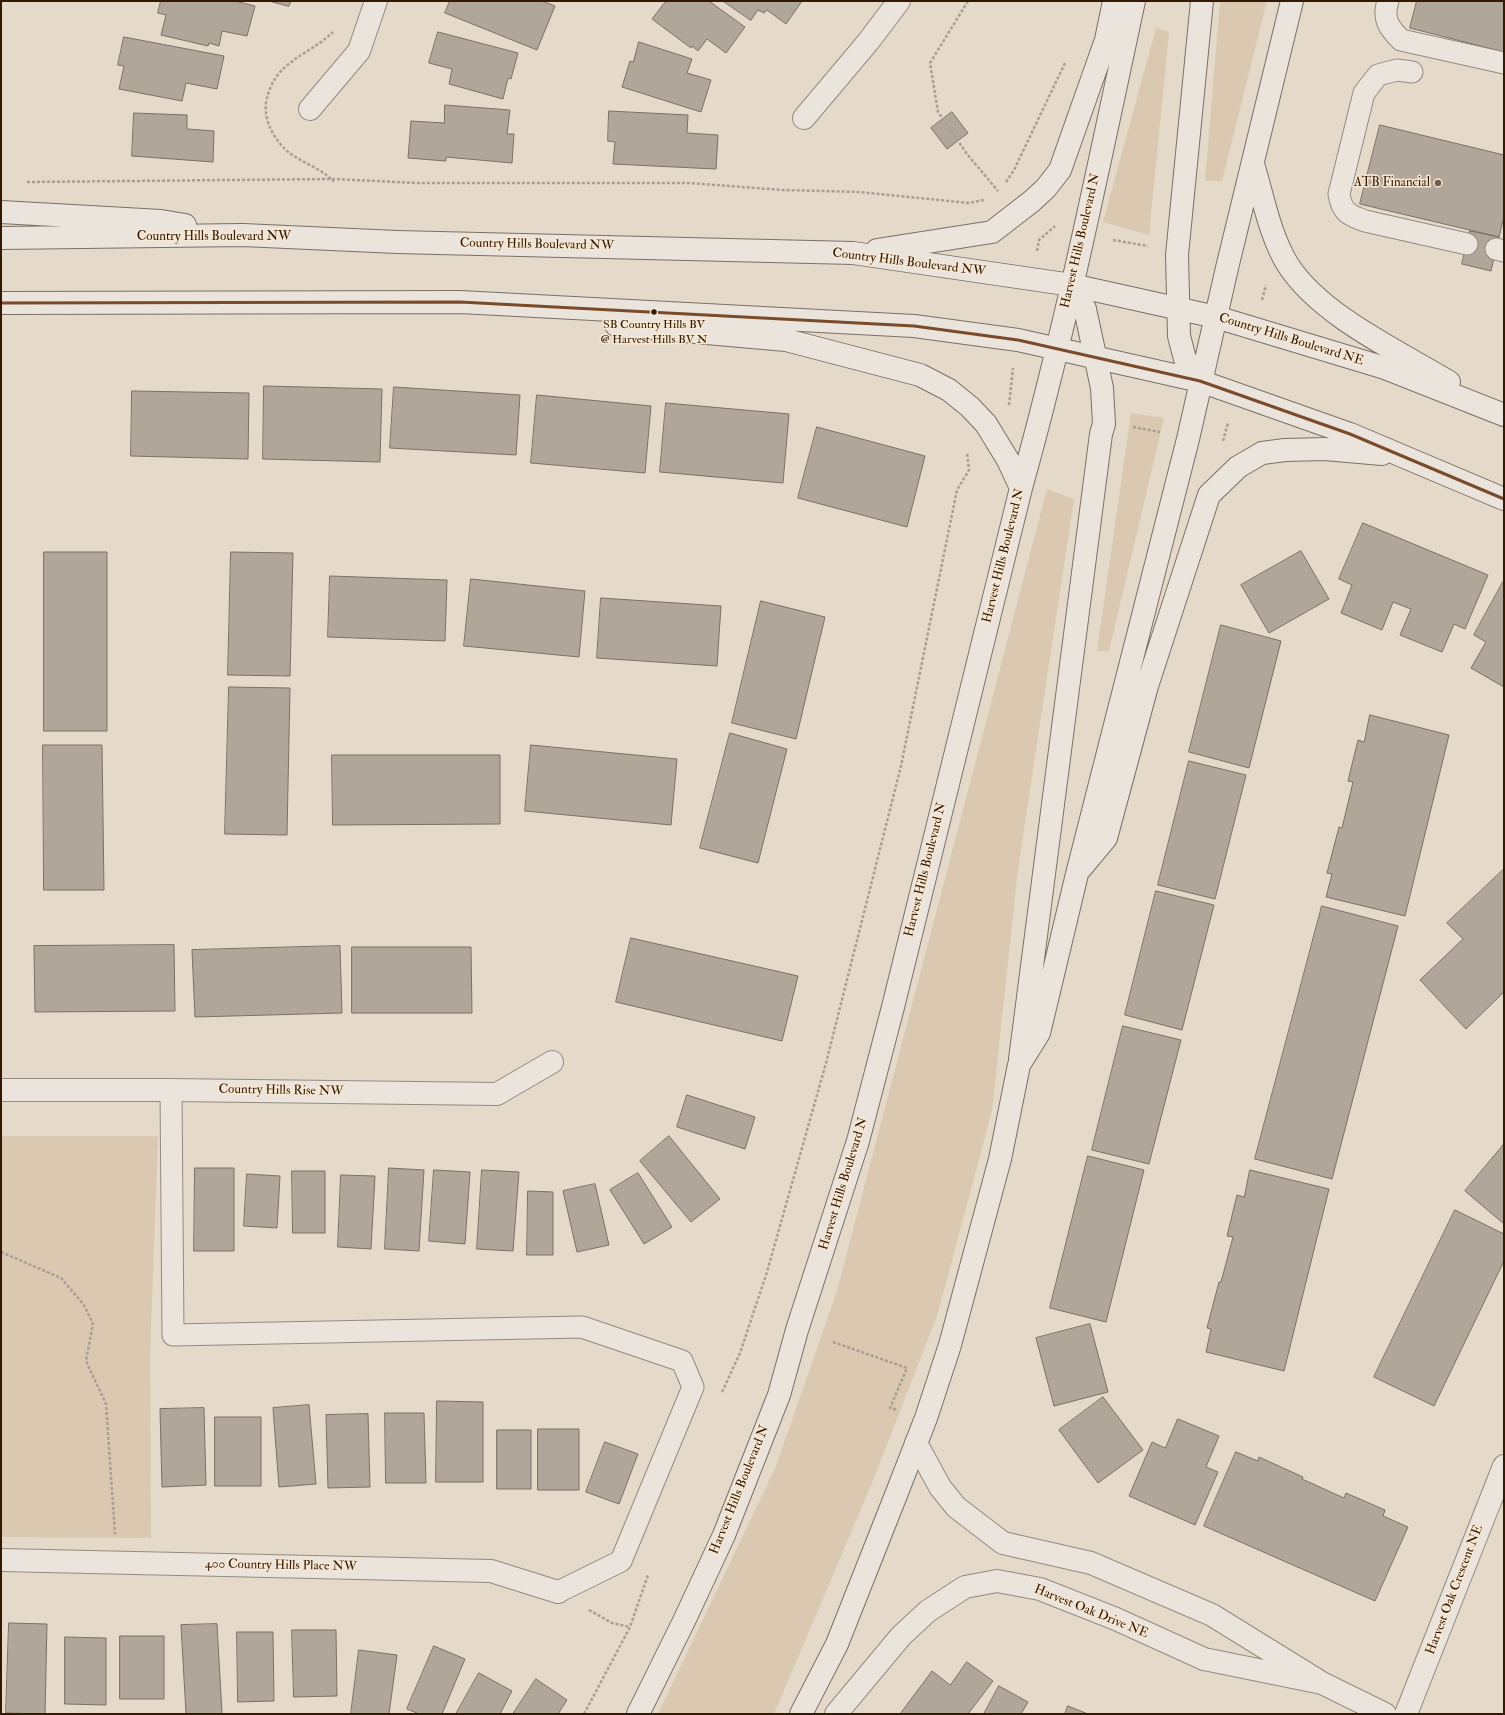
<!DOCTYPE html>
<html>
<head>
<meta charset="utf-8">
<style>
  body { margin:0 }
  #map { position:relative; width:1505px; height:1715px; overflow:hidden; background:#e5d9c9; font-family:"IM FELL Double Pica",serif }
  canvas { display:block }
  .frame { position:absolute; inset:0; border:2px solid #331904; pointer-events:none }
</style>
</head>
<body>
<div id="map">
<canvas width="1505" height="1715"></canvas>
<div class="frame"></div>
</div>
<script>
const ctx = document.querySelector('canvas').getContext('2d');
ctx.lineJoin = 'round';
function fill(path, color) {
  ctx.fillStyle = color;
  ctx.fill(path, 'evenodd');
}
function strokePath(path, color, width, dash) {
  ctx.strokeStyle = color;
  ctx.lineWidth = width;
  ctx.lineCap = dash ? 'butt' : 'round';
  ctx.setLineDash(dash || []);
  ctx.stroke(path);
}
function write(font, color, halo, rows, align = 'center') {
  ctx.font = font + ' "IM FELL Double Pica",serif';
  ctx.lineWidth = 3;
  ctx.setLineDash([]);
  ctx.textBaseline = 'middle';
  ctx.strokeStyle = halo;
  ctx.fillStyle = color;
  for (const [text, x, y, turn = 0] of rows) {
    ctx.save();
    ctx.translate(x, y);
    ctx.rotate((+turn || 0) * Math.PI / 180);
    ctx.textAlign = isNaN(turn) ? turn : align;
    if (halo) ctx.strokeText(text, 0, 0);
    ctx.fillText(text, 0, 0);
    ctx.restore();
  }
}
fill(new Path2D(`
  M1220,1H1267L1222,181H1205Z
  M1156,28L1169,32L1149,235L1103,222Z
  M1131,413L1164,418L1109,651H1097Z
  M1047,489L1074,499L1018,869L992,1111L937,1316L872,1483L774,1714H658L776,1466L837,1291Z
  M1,1136H158L150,1354L151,1538L1,1537Z`), '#dbc8b1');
const building = new Path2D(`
  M161,1H235L255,6L247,36L222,31L219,46L209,43L208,46L161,35L166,15L158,13Z
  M269,1H291L289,6Z
  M450,1H542L555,6L537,50L445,13Z
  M663,1H709L745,27L726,53L707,39L698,51L692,46L691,48L652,19L665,2Z
  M723,1H802L786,24L767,10L764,13L758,10L751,20Z
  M1417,1H1504V52L1410,28Z
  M438,32L518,53L511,79L508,78L503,99L449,84L452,69L429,63Z
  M124,37L224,56L217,89L186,83L182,101L119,89L124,66L118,65Z
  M639,42L692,59L687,73L711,80L701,112L622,87L630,61L633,62Z
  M445,105L510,110L507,134H514L512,163L446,157V161L408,158L411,121L444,123Z
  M609,111L688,115L687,133L718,135L716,169L613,164L615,142L608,141Z
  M952,112L968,133L947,149L931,128Z
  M134,113L187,115V129L214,131L213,162L132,156Z
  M1380,125L1504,155V217L1499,237L1360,204Z
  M1470,231L1499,237L1491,271L1462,264Z
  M264,386L382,389L380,462L263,459Z
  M394,387L520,395L516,455L390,448Z
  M132,391L249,393L248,459L131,456Z
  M537,395L651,406L645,473L531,463Z
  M666,403L789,414L783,483L660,472Z
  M817,427L925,456L907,527L798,498Z
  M1363,523L1488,575L1465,629L1454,624L1442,652L1400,635L1411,609L1393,602L1382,630L1341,613L1352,585L1339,579Z
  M1301,551L1329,599L1269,633L1241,585Z
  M44,552H107V731H44Z
  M231,552L293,553L290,676L228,675Z
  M330,576L447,580L445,641L328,637Z
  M471,579L585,591L579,657L464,646Z
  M1503,582L1504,583V687L1471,668L1486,642L1474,635Z
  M601,598L721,606L717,666L597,658Z
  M761,601L825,617L796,739L732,723Z
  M1221,625L1281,641L1249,768L1189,752Z
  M229,687L290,688L287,835L225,834Z
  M1370,715L1449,735L1405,916L1326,897L1332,874L1327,873L1339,827L1342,828L1353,782L1348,781L1358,740L1364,742Z
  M730,733L787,749L758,863L700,848Z
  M43,745H102L104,890H44Z
  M531,745L677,759L671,825L525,811Z
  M332,755H500V824L333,825Z
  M1189,761L1246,775L1215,899L1158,885Z
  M1504,869V992L1466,1029L1420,980L1463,939L1447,923Z
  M1156,891L1214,905L1182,1030L1125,1015Z
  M1322,906L1398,926L1332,1179L1255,1159Z
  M631,938L798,976L782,1041L616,1002Z
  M174,945L175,1011L35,1012L34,946Z
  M340,946L342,1013L195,1017L192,950Z
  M352,947H471L472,1013H352Z
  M1123,1026L1181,1040L1149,1164L1092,1150Z
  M687,1095L755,1117L745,1149L677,1127Z
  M669,1136L720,1199L691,1222L640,1161Z
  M1504,1144V1224L1465,1191Z
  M1088,1156L1144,1170L1106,1322L1050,1308Z
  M195,1168H234V1251H194Z
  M389,1168L424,1170L419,1251L385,1249Z
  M434,1170L470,1172L465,1244L429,1241Z
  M482,1170L519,1172L513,1251L477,1249Z
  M1250,1170L1329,1189L1284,1371L1206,1352L1211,1329L1207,1328L1219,1282H1221L1233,1237L1227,1236L1237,1195L1244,1197Z
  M292,1171H325V1233H293Z
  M638,1173L672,1227L644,1244L610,1190Z
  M247,1174L280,1176L277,1228L244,1226Z
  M341,1175L375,1176L371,1249L338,1247Z
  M595,1184L609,1245L577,1252L563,1191Z
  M528,1191L553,1192V1255H527Z
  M1455,1210L1504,1234V1261L1434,1406L1374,1377Z
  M1090,1324L1108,1392L1054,1406L1036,1338Z
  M1103,1397L1143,1450L1098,1483L1059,1430Z
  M437,1401L483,1402V1482H436Z
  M309,1405L316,1484L279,1487L273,1408Z
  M204,1408L206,1485L162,1487L160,1409Z
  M385,1413H424L426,1483H386Z
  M368,1414L370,1487L328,1488L326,1415Z
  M215,1417H261V1486H215Z
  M1178,1419L1219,1436L1206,1467L1218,1472L1195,1525L1129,1496L1152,1442L1165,1448Z
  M538,1429H579V1490H538Z
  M497,1430H531V1489H497Z
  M605,1442L638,1454L619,1504L586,1492Z
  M1236,1452L1258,1461L1259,1457L1303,1477L1302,1479L1344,1498L1346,1493L1385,1510L1383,1516L1408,1527L1375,1601L1204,1526Z
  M9,1623L47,1624L45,1714L6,1713Z
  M217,1624L222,1714H186L181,1625Z
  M292,1630H336L337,1696L294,1697Z
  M237,1632H273L274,1701L238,1702Z
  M120,1636H164V1699H120Z
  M65,1637L106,1638V1705L65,1704Z
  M434,1646L465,1659L442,1714H419L407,1709Z
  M359,1650L397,1655L389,1714H351Z
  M967,1662L993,1681L968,1714H900L932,1671L950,1685Z
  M479,1673L512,1691L500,1714H456Z
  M536,1679L567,1700L558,1714H513Z
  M999,1686L1028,1702L1021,1714H984Z
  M1068,1706L1088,1714H1065Z`);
fill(building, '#b1a69a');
strokePath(building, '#7b7065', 1);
const service = new Path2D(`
  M1388,1C1382,19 1389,28 1401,40L1504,63
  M1412,72L1397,70L1378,75L1364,93L1339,194C1342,213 1349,215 1365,221L1467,244
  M1496,249L1504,251
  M171,1090L173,1335L582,1327L682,1361L693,1387L621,1561L558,1592`);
const minor = new Path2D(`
  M310,109L359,51L376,1
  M804,118L868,42L899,1
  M1,1090H171L497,1094L552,1062
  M916,1443L940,1487L956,1507L1003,1543L1091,1563L1212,1615L1322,1683L1385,1714
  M1,1560L491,1571L558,1592
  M836,1714L901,1636L928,1611L965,1587L997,1581L1040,1589L1116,1619L1204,1659L1322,1683
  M1406,1714L1504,1466`);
const secondary = new Path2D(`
  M1253,164C1263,197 1270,236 1288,265C1321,316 1398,351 1449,382
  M1,212L161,221L185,225
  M1,238L243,235L397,242L853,253L1072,285L1216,317L1385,368L1504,415
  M877,250L992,232L1032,201L1046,188L1060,170L1106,40L1114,1
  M1,303L460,302L914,326L1018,340L1200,381L1350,434L1504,499
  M616,325L786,340L920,375L949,390L970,407L986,424L1008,460L1021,488
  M1200,381L1185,359L1179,336L1177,255L1202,1
  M1081,868L1106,838L1147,686L1209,495L1238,467L1262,453L1285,450L1325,449L1382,454
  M1020,1059L1101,434L1104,424L1102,388L1085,309L1072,285
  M638,1714L684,1621L724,1535L779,1395L797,1330L858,1141L893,1007L1021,488C1066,327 1099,164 1134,1
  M801,1714L837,1644L896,1495L926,1418L950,1345L1000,1159L1019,1065L1039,1033L1077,874L1188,439L1227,268L1292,1`);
strokePath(service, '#958a7f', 23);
strokePath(minor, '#958a7f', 24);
strokePath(secondary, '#7b7065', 24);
strokePath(new Path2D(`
  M968,1L930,63L938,112L967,154L998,191
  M333,179V181C319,166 297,162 283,147C272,135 264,119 266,103C273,61 307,57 333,32
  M27,182L333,179L417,183H689L783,190L860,192L968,203L984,200
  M1006,182L1014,170L1065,63
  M1113,240L1148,246
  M1037,251L1039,240L1055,226
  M1262,300L1266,285
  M1009,405L1013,368
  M1133,427L1160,432
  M1223,441L1228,423
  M1,1252L61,1278L84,1305L93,1324L86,1361L106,1404L115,1534
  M833,1342L907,1368L890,1408L898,1410
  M722,1392L740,1353L767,1272L826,1063L901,766L957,490L969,470L967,452
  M589,1610L612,1623L630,1627
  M584,1714L630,1627L648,1575`), '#a79f96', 2.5, [3, 2]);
strokePath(service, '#eae4dc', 21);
strokePath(minor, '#eae4dc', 22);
strokePath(secondary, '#eae4dc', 22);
strokePath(new Path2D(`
  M1,303L460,302L914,326L1018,340L1200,381L1350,434L1504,499`), '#7a4b2a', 3);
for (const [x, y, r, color] of [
  [1438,183,4,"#715c49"],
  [654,312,3.5,"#331904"]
]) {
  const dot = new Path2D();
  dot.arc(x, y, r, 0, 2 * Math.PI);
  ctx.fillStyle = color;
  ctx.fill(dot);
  strokePath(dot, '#f7e8d3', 1.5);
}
write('12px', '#331904', '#f7e8d3', [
  ["SB Country Hills BV",654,325],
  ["@ Harvest Hills BV N",654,340]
]);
write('13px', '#331904', '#f7e8d3', [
  ["ATB Financial",1430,183]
], 'right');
write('13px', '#331904', '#f7e8d3', [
  ["Country Hills Boulevard NW",214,237],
  ["Harvest Hills Boulevard N",1081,241,-77],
  ["Country Hills Boulevard NW",537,245,1],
  ["Country Hills Boulevard NW",909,263,7],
  ["Country Hills Boulevard NE",1291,340,17],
  ["Harvest Hills Boulevard N",1004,556,-76],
  ["Harvest Hills Boulevard N",926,870,-76],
  ["Country Hills Rise NW",281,1091,1],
  ["Harvest Hills Boulevard N",844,1184,-73],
  ["Harvest Hills Boulevard N",740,1490,-68],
  ["400 Country Hills Place NW",281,1566,1],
  ["Harvest Oak Crescent NE",1455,1590,-69],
  ["Harvest Oak Drive NE",1091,1612,22]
]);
</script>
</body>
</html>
